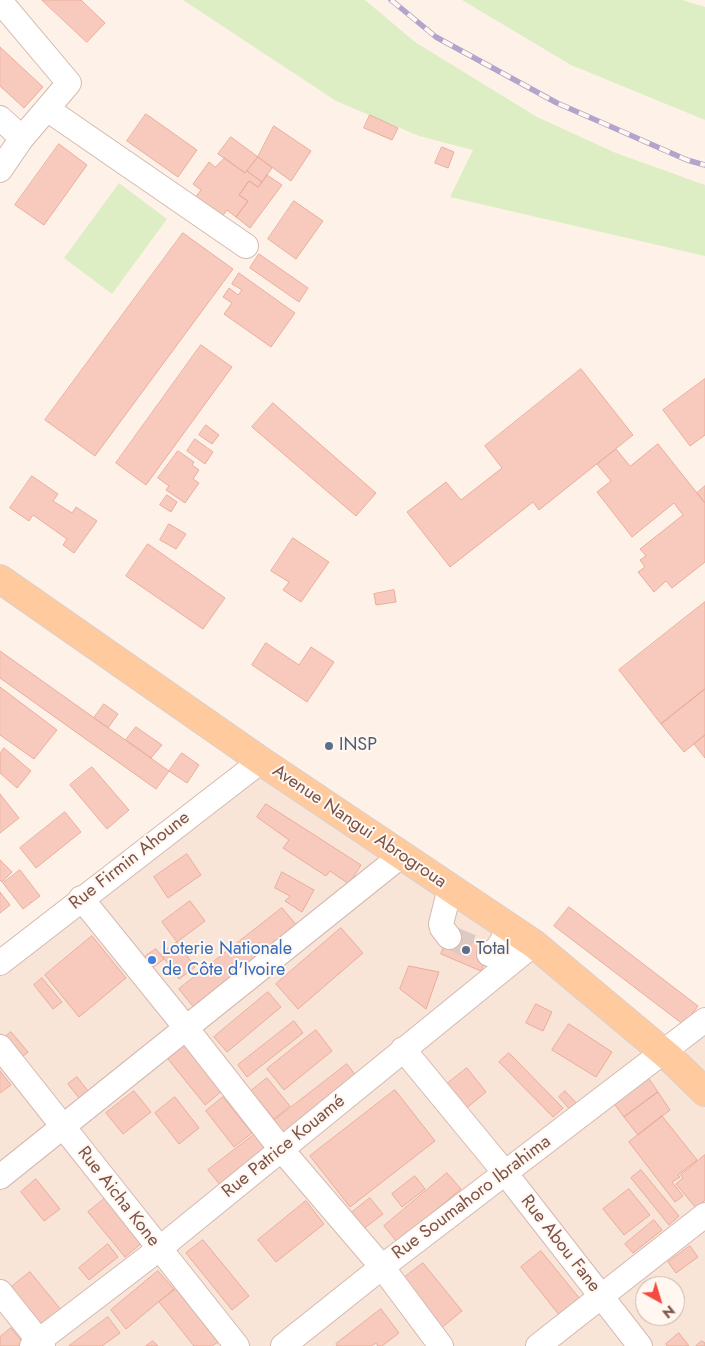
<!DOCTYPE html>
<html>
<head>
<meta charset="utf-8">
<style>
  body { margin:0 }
  #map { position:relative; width:705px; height:1346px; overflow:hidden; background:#fef2e8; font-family:Jost,sans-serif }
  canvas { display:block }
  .north { position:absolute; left:635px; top:1276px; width:50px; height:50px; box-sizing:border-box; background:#fff7f0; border:1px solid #cbb5ad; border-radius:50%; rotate:141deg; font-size:14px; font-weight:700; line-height:20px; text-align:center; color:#7c5248 }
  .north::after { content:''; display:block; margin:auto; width:18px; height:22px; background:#f34b42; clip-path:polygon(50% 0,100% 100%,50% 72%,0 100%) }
</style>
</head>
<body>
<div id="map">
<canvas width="705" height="1346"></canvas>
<div class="north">N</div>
</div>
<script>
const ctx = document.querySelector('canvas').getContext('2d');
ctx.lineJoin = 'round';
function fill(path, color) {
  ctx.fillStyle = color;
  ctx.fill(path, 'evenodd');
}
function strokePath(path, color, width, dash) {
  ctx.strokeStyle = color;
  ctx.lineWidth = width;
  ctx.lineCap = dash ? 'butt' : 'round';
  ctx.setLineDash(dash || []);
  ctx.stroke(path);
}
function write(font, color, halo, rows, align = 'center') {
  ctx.font = font + ' Jost,sans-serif';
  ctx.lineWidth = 4;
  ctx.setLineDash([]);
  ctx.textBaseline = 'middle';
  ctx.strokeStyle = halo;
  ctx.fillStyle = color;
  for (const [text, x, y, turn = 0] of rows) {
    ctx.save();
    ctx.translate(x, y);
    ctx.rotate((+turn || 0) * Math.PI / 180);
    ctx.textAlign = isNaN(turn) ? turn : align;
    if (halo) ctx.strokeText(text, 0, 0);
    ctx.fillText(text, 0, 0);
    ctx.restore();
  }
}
fill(new Path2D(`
  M245,763L684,1055L705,1028V1346H0V962ZM645,1286H675V1316H645Z`), '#f9e5d8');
fill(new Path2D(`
  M183,0H365L415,42L537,117L616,153L705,185V256L450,197L473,150L419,136L336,101Z
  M462,0H682L705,7V120L571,65Z
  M119,183L167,219L112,294L64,258Z`), '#ddeec4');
const building = new Path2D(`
  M42,0H81L105,23L87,42Z
  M0,47L43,87L24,108L0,86Z
  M146,114L197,150L178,177L127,141Z
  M370,115L398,128L392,140L364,128Z
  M274,126L311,151L291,181L258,157Z
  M231,137L258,157L245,173L218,154Z
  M59,144L87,165L44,225L15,205Z
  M442,147L454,152L448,168L435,163Z
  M258,157L272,168L262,182L247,171Z
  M225,158L245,173L247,171L262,182L258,187L249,181L239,195L248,201L236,217L227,210L221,218L194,199L201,190L193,184L209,162L215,167Z
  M267,175L282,185L250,228L236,217L248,201L239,195L249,181L258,187Z
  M294,201L323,221L296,259L268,239Z
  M183,233L233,269L95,456L45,420Z
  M259,254L308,288L299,302L250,268Z
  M239,273L295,313L271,347L224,314L232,303L223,297L229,288L238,295L242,290L232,284Z
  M201,345L232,367L146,485L116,463Z
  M581,369L633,435L539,510L533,502L450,567L407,512L446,482L461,500L502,468L485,446Z
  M705,379V435L690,446L663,410Z
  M273,403L376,493L356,516L252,427Z
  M206,425L219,435L212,444L199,435Z
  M195,439L213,452L205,464L187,451Z
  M658,444L705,503V562L672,588L666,581L654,592L638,572L645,567L640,560L646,556L640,549L683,515L674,503L632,537L597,492L611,481L597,464L616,449L630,466Z
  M178,451L194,462L192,465L199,470L193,479L199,483L185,503L166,490L169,486L158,478Z
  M32,476L58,494L53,501L72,513L76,507L97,521L74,553L63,545L67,539L33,515L29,521L10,508Z
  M705,486V503L697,493Z
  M167,495L177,502L171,512L160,505Z
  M169,524L186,534L176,549L160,540Z
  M293,538L329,562L301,602L283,590L289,582L271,571Z
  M148,544L225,598L203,629L126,576Z
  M394,590L396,602L376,605L374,594Z
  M705,602V689L661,724L619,670Z
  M266,643L299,665L311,647L334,662L307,702L252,665Z
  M0,651L169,771L156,789L0,678Z
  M0,687L57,730L34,759L0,735Z
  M705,689V735L684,752L661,724Z
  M104,704L118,714L108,728L94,718Z
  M136,727L162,745L151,758L126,740Z
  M705,735V758L694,744Z
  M4,748L31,771L17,788L0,773V754Z
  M182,753L199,765L187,783L169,771Z
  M92,767L129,810L107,829L70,785Z
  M0,794L19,818L0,833Z
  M266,804L361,865L349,884L330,871L326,876L283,848L289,840L257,817Z
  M65,812L81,832L36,868L20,848Z
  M187,854L201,875L168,898L154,877Z
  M0,860L12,872L2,882L0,880Z
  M20,870L40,896L23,909L3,883Z
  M282,872L314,890L302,912L285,901L290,896L275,888Z
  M0,892L10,905L0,913Z
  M190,901L205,921L177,942L162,922Z
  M569,907L698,1006L684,1025L554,926Z
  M282,908L298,927L195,1009L179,989Z
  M341,928L363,953L298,1009L276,984Z
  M451,932L491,949L481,971L441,954Z
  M92,936L126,978L79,1017L45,975Z
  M177,942L195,967L179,979L161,954Z
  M156,949L164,959L151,969L143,958Z
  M409,966L439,972L426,1009L400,989Z
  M42,978L62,1002L53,1009L34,985Z
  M268,992L281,1007L227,1052L214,1037Z
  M536,1004L552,1012L543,1031L526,1023Z
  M294,1021L303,1033L247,1077L238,1065Z
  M569,1024L612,1052L596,1077L552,1050Z
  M316,1030L332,1051L284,1090L267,1069Z
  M11,1032L28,1052L17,1061L0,1041Z
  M185,1045L222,1091L205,1105L168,1059Z
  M509,1053L563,1108L553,1117L499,1062Z
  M347,1064L360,1081L285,1140L271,1123Z
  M467,1068L486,1092L463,1111L443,1087Z
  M0,1071L11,1085L0,1093Z
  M647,1076L658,1092L624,1117L613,1102Z
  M77,1077L92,1096L83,1103L68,1084Z
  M267,1078L290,1106L274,1119L251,1091Z
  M395,1090L435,1141L350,1207L310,1156Z
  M134,1091L151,1112L123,1134L106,1113Z
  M565,1091L579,1106L572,1112L559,1097Z
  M658,1092L670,1110L638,1135L624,1117Z
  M175,1097L199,1128L179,1144L155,1113Z
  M223,1097L252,1133L234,1147L206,1111Z
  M662,1116L697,1160L678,1175L680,1177L672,1182L683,1196L675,1202L629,1142Z
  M255,1134L268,1150L221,1186L208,1170Z
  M705,1155V1200L696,1208L676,1184L683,1178L681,1175Z
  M641,1170L679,1216L669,1225L631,1178Z
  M447,1173L461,1189L397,1242L384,1226Z
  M415,1176L425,1189L402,1207L392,1194Z
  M36,1179L60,1209L44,1221L21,1192Z
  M629,1189L650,1215L624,1235L603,1209Z
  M108,1196L144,1241L125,1257L88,1212Z
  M370,1198L383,1214L362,1230L350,1214Z
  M306,1201L324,1224L276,1262L258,1240Z
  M654,1220L662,1230L633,1253L625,1244Z
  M203,1240L249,1296L232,1310L186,1253Z
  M108,1244L118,1257L89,1280L79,1268Z
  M690,1246L698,1257L676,1273L668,1262Z
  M541,1251L580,1299L560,1316L521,1267Z
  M423,1263L462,1311L440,1329L400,1281Z
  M158,1271L174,1289L126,1329L111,1310Z
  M30,1272L62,1311L42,1327L10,1288Z
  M176,1289L218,1342L212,1346H194L159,1302Z
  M381,1309L399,1333L382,1346H378L376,1343L371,1346H337L336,1344Z
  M108,1317L120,1333L102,1346H69Z
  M11,1328L25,1345L24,1346H0V1337Z
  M679,1333L689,1346H667L666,1344Z
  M153,1341L158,1346H146Z
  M702,1341L705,1343V1346H696Z`);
fill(building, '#f7cabd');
strokePath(building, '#ebac9b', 1);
strokePath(new Path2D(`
  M449,937L489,954`), '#decac0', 24, [24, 12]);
const minor = new Path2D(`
  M0,1L69,83L22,138L0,170
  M47,109L246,246
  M0,118L22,138
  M81,898L187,1029L281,1149L382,1267L441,1346
  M449,937L442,928L441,924L450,888
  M489,954L497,949L510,928
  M0,963L261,761
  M0,1047L237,1346
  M403,1049L506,1174L640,1346
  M0,1177L402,855
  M0,1292L43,1346
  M32,1346L159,1249L534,944
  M283,1346L382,1267L705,1020
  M538,1346L705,1215`);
const major = new Path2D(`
  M0,579L261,761L534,944L669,1057L705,1092`);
strokePath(minor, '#d5b9af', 26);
strokePath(major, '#dacfcc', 30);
strokePath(minor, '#fff', 24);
strokePath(major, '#ffca9e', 28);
const rail = new Path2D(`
  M391,0L436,37L557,103L687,160L705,165`);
strokePath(rail, '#b2a4cb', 5.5);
strokePath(rail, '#fff7f0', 4, [11]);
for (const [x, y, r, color] of [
  [329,746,5,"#5c6f8a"],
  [466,950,5,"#5c6f8a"],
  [152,960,5,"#3f7fe0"]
]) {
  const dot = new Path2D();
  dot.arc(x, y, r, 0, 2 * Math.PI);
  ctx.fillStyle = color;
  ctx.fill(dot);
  strokePath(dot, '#fff7f0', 2);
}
write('18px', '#4e5e75', '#fff7f0', [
  ["INSP",339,746],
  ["Total",476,950]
], 'left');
write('18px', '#7c5248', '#fff7f0', [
  ["Avenue Nangui Abrogroua",359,827,34],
  ["Rue Firmin Ahoune",130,861,-38],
  ["Rue Patrice Kouamé",284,1147,-39],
  ["Rue Aicha Kone",118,1197,52],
  ["Rue Soumahoro Ibrahima",472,1198,-37],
  ["Rue Abou Fane",560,1244,52]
]);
write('18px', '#366cbe', '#fff7f0', [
  ["Loterie Nationale",162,950],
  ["de Côte d'Ivoire",162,971]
], 'left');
</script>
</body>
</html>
